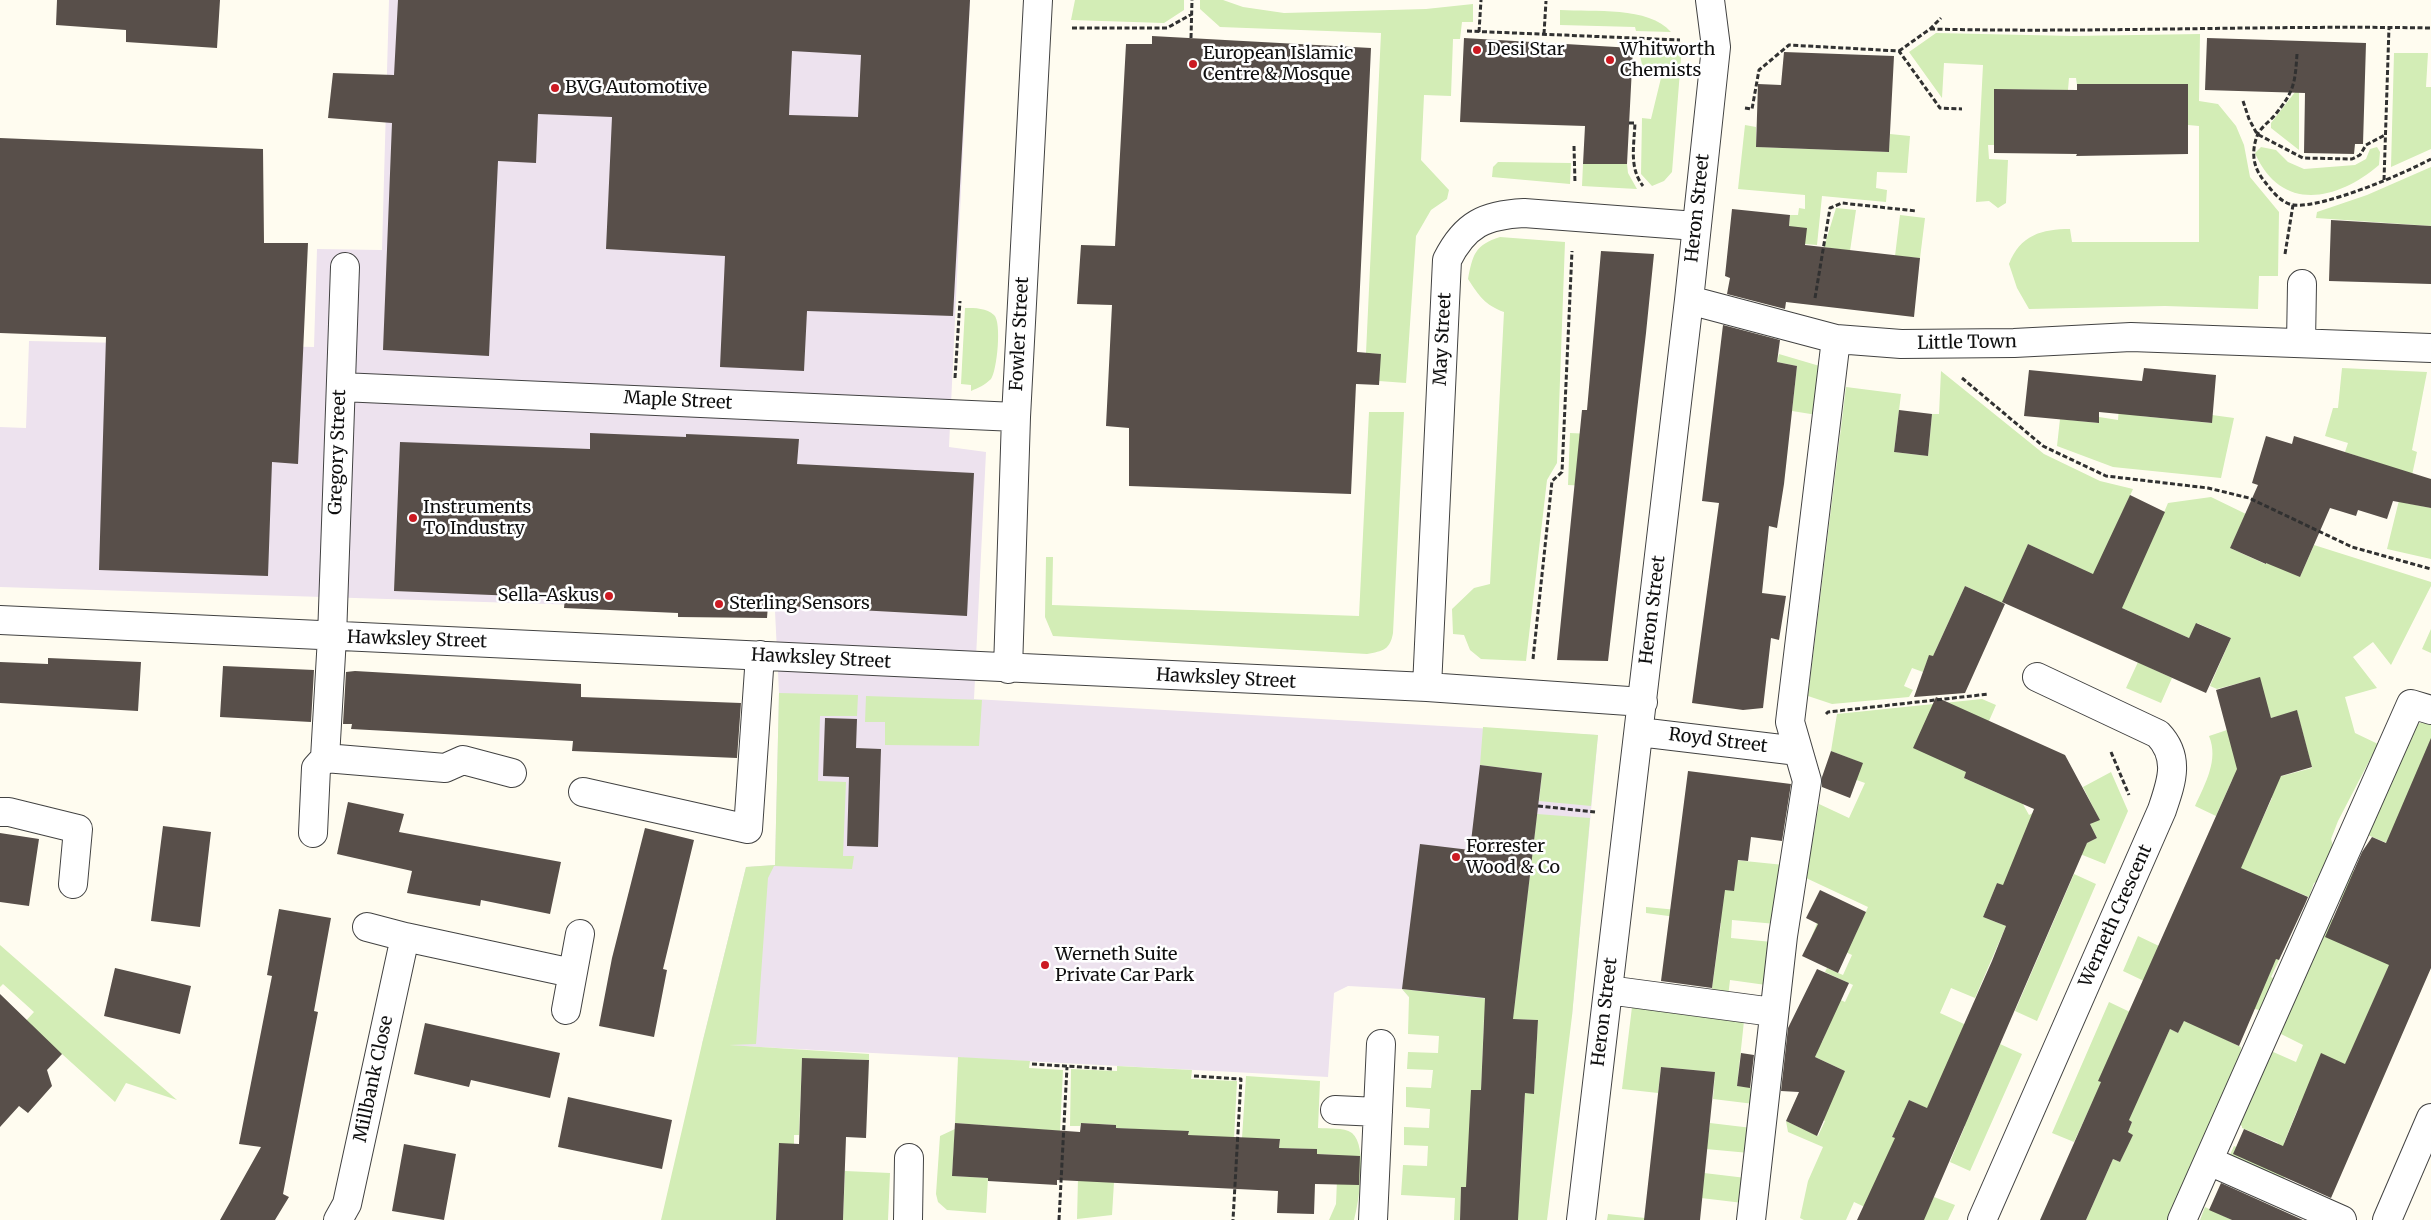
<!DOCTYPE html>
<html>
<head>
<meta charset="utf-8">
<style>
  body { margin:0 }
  canvas { display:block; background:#fffcf0 }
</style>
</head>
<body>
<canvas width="2431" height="1220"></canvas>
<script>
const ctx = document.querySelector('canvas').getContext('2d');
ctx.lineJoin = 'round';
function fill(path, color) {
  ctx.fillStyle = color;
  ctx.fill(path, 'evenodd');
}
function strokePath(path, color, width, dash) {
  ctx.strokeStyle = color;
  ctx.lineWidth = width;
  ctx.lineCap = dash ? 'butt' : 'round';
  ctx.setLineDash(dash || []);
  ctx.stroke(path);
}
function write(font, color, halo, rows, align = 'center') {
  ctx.font = font + ' Merriweather,serif';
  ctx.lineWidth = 5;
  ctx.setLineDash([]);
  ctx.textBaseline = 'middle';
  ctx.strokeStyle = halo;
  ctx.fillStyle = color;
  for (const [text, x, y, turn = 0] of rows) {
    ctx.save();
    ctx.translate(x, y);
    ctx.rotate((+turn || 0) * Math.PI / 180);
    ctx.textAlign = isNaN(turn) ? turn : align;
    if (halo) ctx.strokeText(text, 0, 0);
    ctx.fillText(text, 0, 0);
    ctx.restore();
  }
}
fill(new Path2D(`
  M389,0H970L949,447L986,452L974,699L1598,735L1572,1016L1409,997L1402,989L1348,986L1334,993L1328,1077L702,1044L746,867L775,865L779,693L775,611L0,587V427L26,428L29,341L314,347L317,249L382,250Z`), '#ede2ee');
fill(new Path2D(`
  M1075,0H1184V10L1164,23L1071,20Z
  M1200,0H1223L1243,7L1284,13L1426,9L1473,4V22H1462L1460,39H1453L1451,96L1424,95L1421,160L1449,190L1447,199L1431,210L1416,236L1406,383L1379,381L1380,354L1366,353L1381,33L1220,27L1200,9Z
  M1560,10C1593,12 1649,6 1671,32L1636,31L1635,27L1560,25Z
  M1936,33L2073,36L2200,34L2199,101L2218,104L2236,126L2244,145L2250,177L2279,212L2278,276H2259L2258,309L2165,306L2029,309L2017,288L2009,264C2020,235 2042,229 2070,229L2072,242H2199V126L2188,125L2187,85H2077L2076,78H2069L2068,90L1994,89V145H1988L1989,159L2008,160L2006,203L1998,208L1989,201L1976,202L1983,65L1944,63L1942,98L1909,52Z
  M1637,42L1682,46L1672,172L1664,181L1652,186L1641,174L1642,118L1651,119L1661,78L1643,69Z
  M2394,53H2428L2426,87H2431V149L2391,167Z
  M2299,87V150L2271,128V123Z
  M1745,125L1756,127V147L1889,152L1890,134L1910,136L1907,173L1877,172L1876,188L1887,190L1886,202L1822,196L1817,245L1805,244L1789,226L1790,215H1798L1799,208L1805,209V195L1738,189Z
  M2261,147L2276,150L2288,162L2304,169L2355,165L2366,159L2370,149L2377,147L2380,152L2379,165C2337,201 2281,213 2255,153Z
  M1498,162L1571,163L1570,184L1492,177L1493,167Z
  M1583,164H1627L1628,173L1637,189L1582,186Z
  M2431,167V226L2316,218L2317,212L2367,195Z
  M1836,208L1856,210L1850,251L1824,247Z
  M1900,215L1925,218L1920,258L1895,256Z
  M1500,237L1565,242L1557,463L1547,480L1526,661L1481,659L1470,650L1464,635L1453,634L1452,609L1474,588L1490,584L1504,312C1485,305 1479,296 1468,279C1473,254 1475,245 1500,237Z
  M965,308C975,308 987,308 994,315C1002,322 997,371 991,379C985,385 978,388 971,391V385L961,384Z
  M1779,354L1823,367L1817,415L1792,411L1797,366L1777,362Z
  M2342,368L2427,372L2412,450L2417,452L2406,503L2431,508V559L2387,549L2406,472L2345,452L2348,443L2325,436L2333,408H2338Z
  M1941,371L2044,454L2100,481L2133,489L2115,528L2150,545L2168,503L2211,497L2246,514L2230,548L2265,564L2281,530L2300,577L2314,545L2431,582V586L2391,665L2373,642L2353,657L2377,688L2345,697L2355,733L2378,744L2338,821L2331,839L2334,850L2322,879L2314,883L2309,897L2280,885L2251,947L2279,960L2271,977L2276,980L2263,1011L2255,1009L2210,1032L2241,1047L2240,1062L2171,1220H2086L2113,1159L2120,1162L2132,1135L2128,1132L2132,1122L2092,1103L2074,1142L2052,1133L2109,1002L2130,1012L2099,1081L2138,1099L2170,1029L2178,1033L2188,1011L2241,866L2272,798L2232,780L2216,816L2195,806C2205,784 2219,760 2209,736L2227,730L2267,780L2312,768L2297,711L2271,718L2259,678L2217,689L2210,686L2231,638L2197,623L2189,638L2122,608L2084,570L2028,544L1996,618L1980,610L1986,595L1965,586L1933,656H1929L1923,672L1912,668L1904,686L1913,690L1909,697L1832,704L1808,696L1846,387L1901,394L1894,452L1928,456L1932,414H1939Z
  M2119,407L2140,416L2211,423L2212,415L2234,418L2221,478L2113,467L2057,446L2060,419L2098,423L2099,417L2118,420Z
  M1369,412H1404L1393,633C1390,650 1383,651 1367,654L1053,636L1045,617L1046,557H1053L1052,605L1359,616Z
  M1570,433L1592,434L1587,486L1568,485Z
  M2431,629V653L2422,649Z
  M2138,662L2172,678L2161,703L2126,688Z
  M779,693L858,695L857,716H820L818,781L846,782L843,856H854L852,869L774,866L768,878L756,1044L729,1045L869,1054V1060L802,1058L799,1135H794V1144H779L776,1220H661L702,1044L746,867L775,865Z
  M866,696L982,700L979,746L885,745V722H865Z
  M1982,699L1996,705L1964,778L2000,794L2018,754L2014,788L2029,815L2042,808L2071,851L2097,838L2090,824L2099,819L2083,787L2111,772L2128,811L2105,864L2080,854L2021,893L1997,883L1983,917L2006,926L1975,998L1951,988L1940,1013L1964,1024L1970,1114L2000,1044L2022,1054L1970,1171L1950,1162L1965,1126L1909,1100L1892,1137L1911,1145L1880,1214L1854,1202L1846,1220H1804L1800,1218L1808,1181L1823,1147L1788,1132L1786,1121L1818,1136L1825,1121L1793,1106L1804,1082L1845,1071L1815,1057L1817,1052L1789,1027L1822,1042L1830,1023L1806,1012L1817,989L1845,1002L1853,985L1825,972L1827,968L1843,975L1852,955L1812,936L1817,923L1853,940L1868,907L1806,878L1819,804L1849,818L1865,783L1851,778L1857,761L1831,751L1837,714Z
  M2428,720L2431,721V760L2397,948L2328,1103L2298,1108L2284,1143L2306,1153L2291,1163L2282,1183L2228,1159L2234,1146L2269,1161L2278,1143L2242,1128V1126L2239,1124L2271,1051L2296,1062L2303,1045L2279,1033L2329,918L2334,920L2342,903L2338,897L2351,870L2390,887L2387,843L2365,834L2413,726Z
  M1483,727L1598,735L1591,806L1539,801L1542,773L1480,765Z
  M1537,814L1590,818L1572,1016L1547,1220H1514L1512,1189L1461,1187L1460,1220H1454L1455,1198L1401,1195L1403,1165L1427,1166L1428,1146L1404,1145V1127L1429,1128L1430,1109L1406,1107V1087L1431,1088L1433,1070L1407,1069L1408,1052L1438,1053L1439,1036L1408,1034L1409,997L1402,989L1515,1002ZM1484,1018L1538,1020L1534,1093H1525L1521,1170L1469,1168L1481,1090Z
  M1725,859L1784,865L1776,924L1732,920L1731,938L1772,942L1766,985L1730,980L1728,997L1711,995L1721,923L1646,913V907L1719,914Z
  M2074,874L2096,884L2037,1021L2015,1011Z
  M2138,936L2159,946L2144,981L2123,971Z
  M0,945L177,1100L126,1083L115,1102L62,1054L13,1035L34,1012L3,984L0,987Z
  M1632,1007L1744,1021L1737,1086L1756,1088L1754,1104L1713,1099L1715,1072L1661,1067L1658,1093L1622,1089Z
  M958,1057L1030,1061L1029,1068L1063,1070L1060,1131L955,1123Z
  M1117,1066L1192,1070L1191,1079L1237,1081L1234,1139L1188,1136L1189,1132L1116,1128V1125L1081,1123L1080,1126H1070L1071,1069L1117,1071Z
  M1246,1076L1320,1081L1318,1128C1329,1129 1343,1127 1352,1133C1368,1146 1359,1202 1354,1220H1329L1336,1204L1338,1155L1317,1154V1149L1279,1148L1280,1139L1242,1138Z
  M1710,1123L1752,1128L1749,1153L1706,1149Z
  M955,1129L952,1176L988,1178L986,1213L947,1210L938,1202L936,1194L940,1136Z
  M845,1171L890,1173L888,1220H843Z
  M1704,1173L1746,1178L1743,1203L1701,1198Z
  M1078,1178L1114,1182L1112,1215L1077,1219Z
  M1934,1197L1955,1205L1948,1220H1923Z
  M2205,1207L2232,1220H2200Z
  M1608,1214L1645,1218V1220H1607Z`), '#d3edb6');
fill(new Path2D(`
  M57,0H220L217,48L126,42V30L56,25Z
  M398,0H970L953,316L807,311L804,371L720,367L725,256L606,249L612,117L538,114L536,163L498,161L489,356L383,350L392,123L328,118L333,73L394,75ZM792,51L861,55L858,117L789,115Z
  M1152,36L1371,48L1357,352L1381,354L1379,385L1356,384L1351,494L1129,486V428L1106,426L1112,305L1077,304L1081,245L1115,246L1126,44H1152Z
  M1464,38L1633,48L1627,164H1583L1585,126L1460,122Z
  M2207,38L2366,43L2363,144H2355L2354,154L2304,153L2305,93L2205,90Z
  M1784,52L1894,56L1889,152L1756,147L1758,84L1781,85Z
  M2077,84H2188V154L2076,156L2077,154L1994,153V89L2077,90Z
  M0,138L263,149L264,243H308L298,464L272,462L268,576L99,570L106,337L0,333Z
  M1732,209L1790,215L1789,226L1807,228L1805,245L1920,258L1914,317L1786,302L1785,309L1727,294L1730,278L1725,276Z
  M2331,220L2431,226V284L2329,281Z
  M1601,251L1654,254L1646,333L1608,661L1557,660L1582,410H1587Z
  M1723,325L1780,340L1777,362L1797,366L1784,484L1777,528L1769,526L1762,593L1786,596L1779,640L1771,638L1763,708L1743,710L1692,703L1719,503L1702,501Z
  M2144,368L2216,375L2212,423L2099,412V423L2024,416L2029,370L2142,381Z
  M1899,410L1932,414L1928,456L1894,452Z
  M590,433L686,437V434L799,439L797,464L974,473L967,616L768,605L767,618L678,617V613L564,608L565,598L394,591L400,442L590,449Z
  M2266,436L2292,444L2294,436L2431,479V508L2393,501L2387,519L2358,510L2356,516L2330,508L2300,577L2266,563V564L2230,548L2258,485L2252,483Z
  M2130,495L2165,512L2122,608L2189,638L2196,623L2231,638L2206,693L2002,602L2028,544L2093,574Z
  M1965,586L2005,604L1965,693L1914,697L1929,655L1933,656Z
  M48,658L141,662L138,711L0,703V662L48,664Z
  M223,666L314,670L311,722L220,717Z
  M355,671L581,684V697L741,703L737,758L572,751L573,741L351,729L352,724H343L346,672Z
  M2260,677L2271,718L2297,710L2312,767L2281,776L2241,868L2308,897L2305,904L2279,960L2276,959L2239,1046L2184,1021L2178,1033L2170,1029L2129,1120L2132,1122L2128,1132L2133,1135L2120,1162L2113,1159L2086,1220H2040L2101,1082L2098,1081L2237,769L2216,690Z
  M1936,697L2065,755L2100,820L2090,824L2097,838L2087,843L1924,1220H1857L1895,1138L1892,1137L1909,1100L1927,1108L1992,961L2006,926L1983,917L1997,883L2003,885L2034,809L1964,778L1966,772L1913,748Z
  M825,718L857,719L856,748L881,749L878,847L847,846L849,777L823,776Z
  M2431,738V968L2331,1198L2233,1154L2244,1129L2283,1146L2321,1053L2345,1064L2389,965L2325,937L2362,852L2372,837L2386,843Z
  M1831,751L1863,763L1850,798L1822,787V777Z
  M1480,765L1542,773L1513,1019L1538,1020L1534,1094L1525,1093L1518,1220H1460L1461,1187H1466L1471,1090H1481L1485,998L1402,989L1420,844L1470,850Z
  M1688,771L1791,784L1782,841L1751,837L1748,861L1738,860L1734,891L1725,890L1712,988L1661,981Z
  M348,802L404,814L399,832L561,862L550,914L481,900L480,906L407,893L412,871L337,854Z
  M163,826L211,832L200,927L151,921Z
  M645,828L694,840L663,969L667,970L654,1037L599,1026L612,958Z
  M0,833L39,839L29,906L0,902Z
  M1820,890L1866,912L1838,973L1802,956L1818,924L1806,918Z
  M279,909L331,918L314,1011L318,1012L283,1194L289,1197L275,1220H220L261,1147L239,1144L272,976L267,975Z
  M115,968L191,986L180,1034L104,1016Z
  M1817,969L1849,983L1815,1057L1845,1071L1817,1136L1786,1121L1799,1092L1781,1091L1788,1028Z
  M0,994L62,1054L47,1070L52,1086L28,1113L19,1106L0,1127Z
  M425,1023L560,1053L550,1098L471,1080L469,1087L414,1074Z
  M1741,1053L1754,1055L1750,1088L1737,1086Z
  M802,1058L869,1060L866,1138L846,1137L843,1220H776L779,1143L799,1144Z
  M1661,1067L1715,1072L1700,1220H1644Z
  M568,1097L672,1120L662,1169L558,1147Z
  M955,1123L1080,1132L1081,1123L1116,1125V1128L1189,1131L1188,1135L1280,1139L1279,1148L1317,1149V1154L1360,1156L1359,1185L1315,1184L1314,1214L1277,1213L1278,1191L1057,1180V1185L988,1181V1178L952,1176Z
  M404,1144L456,1154L444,1220L392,1211Z
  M2221,1183L2303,1220H2232L2209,1210Z`), '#584f4a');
const minor = new Path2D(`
  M1689,300L1836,339L1901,344L2014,343L2131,337L2431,348
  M2301,343L2302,284
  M341,387L1016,417
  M0,620L1427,687L1643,702
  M1008,669L1016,417L1038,0
  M1427,687L1447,260C1465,224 1485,215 1524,213L1696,226
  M1639,732L1798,751
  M325,758L445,768L463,760L512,773
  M583,792L748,829L760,655
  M0,812H9L78,829L73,884
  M313,833L316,768L325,758L332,637L345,267
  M367,927L405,937L572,973
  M1608,990L1773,1012
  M566,1010L580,934
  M1335,1110L1378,1112
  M2209,1161L2342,1220
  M338,1220L347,1204L405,937
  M908,1220L909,1158
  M1373,1220L1381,1044
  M1581,1220L1689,300L1716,47L1710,0
  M1751,1220L1783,936L1807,781L1790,722L1836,339
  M1982,1220L2162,810C2171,783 2181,758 2158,734L2037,677
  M2182,1220L2411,704L2431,710
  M2387,1220L2431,1118`);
strokePath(minor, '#424242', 30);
strokePath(new Path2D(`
  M1072,28H1167L1192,14
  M1930,29C2097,33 2264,25 2431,28
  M1467,31L1680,40
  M1479,32L1481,0
  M1544,34L1546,1
  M1191,38L1192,0
  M1899,51L1930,29L1941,18
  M2297,54C2295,84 2294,92 2274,116C2269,122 2259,129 2257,136C2251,153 2253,168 2265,182C2272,191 2282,204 2294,205C2324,208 2403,174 2431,159
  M2243,101L2249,119L2257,134L2303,158L2352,159L2360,155L2366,145L2385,135
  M1745,108L1752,109L1759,70L1789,45L1899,51L1940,108L1962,109
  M1629,123H1635C1634,146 1629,168 1643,186
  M1574,146L1575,183
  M2384,180L2389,27
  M2285,254L2293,205
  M1815,298L1830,208L1842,203L1916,211
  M955,378L960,301
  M1962,378L2043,446L2106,476L2208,488L2249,498L2352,547L2431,569
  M1533,659L1552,481L1562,472L1572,251
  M1826,714L1828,712L1989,694
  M2111,752L2129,795
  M1538,806L1595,812
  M1032,1064L1113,1069
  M1194,1076L1241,1079L1233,1220
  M1059,1220L1067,1067`), '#313131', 3, [5, 2.5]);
strokePath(minor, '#fff', 28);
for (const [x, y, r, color] of [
  [1477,50,5,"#cb1a22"],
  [1610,60,5,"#cb1a22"],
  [1193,64,5,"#cb1a22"],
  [555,88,5,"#cb1a22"],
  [413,518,5,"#cb1a22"],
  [609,596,5,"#cb1a22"],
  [719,604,5,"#cb1a22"],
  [1456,857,5,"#cb1a22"],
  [1045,965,5,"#cb1a22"]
]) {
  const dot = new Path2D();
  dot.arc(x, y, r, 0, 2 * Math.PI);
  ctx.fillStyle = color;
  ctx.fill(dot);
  strokePath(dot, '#fff', 2);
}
write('18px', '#0f0f0f', '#fff', [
  ["Desi Star",1487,50],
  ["Whitworth",1620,50],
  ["Chemists",1620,71],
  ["European Islamic",1203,54],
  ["Centre & Mosque",1203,75],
  ["BVG Automotive",565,88],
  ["Instruments",423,508],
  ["To Industry",423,529],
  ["Sella-Askus",599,596,"right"],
  ["Sterling Sensors",729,604],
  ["Forrester",1466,847],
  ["Wood & Co",1466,868],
  ["Werneth Suite",1055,955],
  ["Private Car Park",1055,976]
], 'left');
write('18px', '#0f0f0f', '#fff', [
  ["Heron Street",1698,208,-84],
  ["Fowler Street",1020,334,-87],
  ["May Street",1443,339,-87],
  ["Little Town",1967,343,-1],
  ["Maple Street",678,401,3],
  ["Gregory Street",338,452,-88],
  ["Heron Street",1653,610,-83],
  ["Hawksley Street",417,640,2],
  ["Hawksley Street",821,659,3],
  ["Hawksley Street",1226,679,3],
  ["Royd Street",1718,741,7],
  ["Werneth Crescent",2116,916,-66],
  ["Heron Street",1605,1012,-83],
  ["Millbank Close",374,1079,-78]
]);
</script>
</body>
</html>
